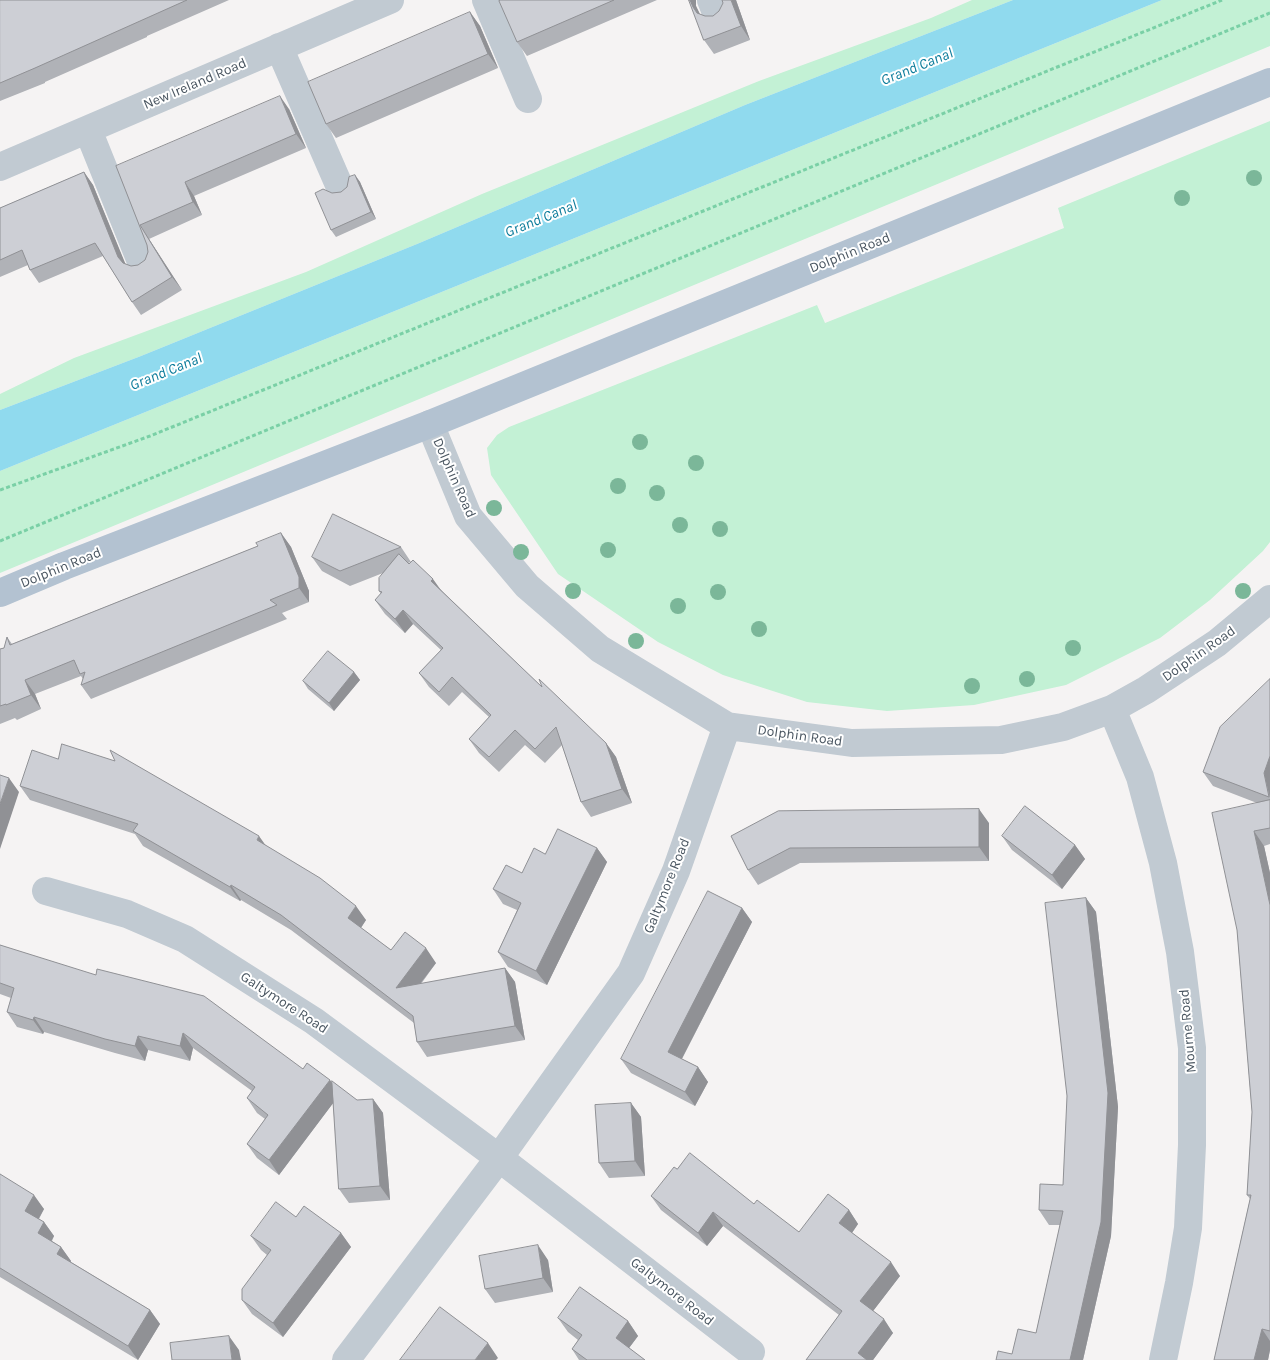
<!DOCTYPE html>
<html>
<head>
<meta charset="utf-8">
<style>
  body { margin:0 }
  canvas { display:block; background:#f5f3f3 }
</style>
</head>
<body>
<canvas width="1270" height="1360"></canvas>
<script>
const ctx = document.querySelector('canvas').getContext('2d');
ctx.lineJoin = 'round';
function fill(path, color) {
  ctx.fillStyle = color;
  ctx.fill(path, 'evenodd');
}
function strokePath(path, color, width, dash) {
  ctx.strokeStyle = color;
  ctx.lineWidth = width;
  ctx.lineCap = dash ? 'butt' : 'round';
  ctx.setLineDash(dash || []);
  ctx.stroke(path);
}
function write(font, color, halo, rows, align = 'center') {
  ctx.font = font + ' Karla,sans-serif';
  ctx.lineWidth = 4;
  ctx.setLineDash([]);
  ctx.textBaseline = 'middle';
  ctx.strokeStyle = halo;
  ctx.fillStyle = color;
  for (const [text, x, y, turn = 0] of rows) {
    ctx.save();
    ctx.translate(x, y);
    ctx.rotate((+turn || 0) * Math.PI / 180);
    ctx.textAlign = isNaN(turn) ? turn : align;
    if (halo) ctx.strokeText(text, 0, 0);
    ctx.fillText(text, 0, 0);
    ctx.restore();
  }
}
fill(new Path2D(`
  M972,0H1013L745,105L417,244L141,356L0,410V394L74,358L306,272L482,194L759,81L931,18Z
  M1162,0H1270V46L0,573V471Z
  M1270,121V542L1263,551L1210,600L1160,638L1066,685L974,705L887,711L807,702L723,675L658,642L558,574L491,475L487,448L497,435L509,427L817,305L825,323L1064,228L1058,208Z`), '#c3f1d5');
fill(new Path2D(`
  M1013,0H1162L0,471V410L141,356L417,244L745,105Z`), '#90daee');
strokePath(new Path2D(`
  M0,490L150,436L1222,0
  M0,541L1270,13`), '#7ad0a6', 3, [4, 2.5]);
strokePath(new Path2D(`
  M486,0L528,99
  M711,0L717,15
  M279,47L339,185
  M88,130L142,264
  M0,167L390,0
  M430,424L468,516L527,586L600,649L727,726L852,743L1001,740L1063,727L1112,709L1146,690L1217,643L1270,599
  M1112,709L1140,777L1163,863L1180,952L1192,1048V1145L1188,1228L1179,1283L1163,1360
  M46,891L127,914L185,939L314,1021L499,1158L751,1352
  M346,1360L499,1158L631,973L676,871L727,726`), '#c1cad2', 28);
strokePath(new Path2D(`
  M0,593L64,566L430,424L1270,82`), '#b3c2d1', 28);
ctx.fillStyle = '#7bb799';
for (const [x, y] of [
  [1254,178],
  [1182,198],
  [640,442],
  [696,463],
  [618,486],
  [657,493],
  [494,508],
  [680,525],
  [720,529],
  [608,550],
  [521,552],
  [573,591],
  [1243,591],
  [718,592],
  [678,606],
  [759,629],
  [636,641],
  [1073,648],
  [1027,679],
  [972,686]
]) {
  ctx.beginPath();
  ctx.arc(x, y, 8, 0, 2 * Math.PI);
  ctx.fill();
}
fill(new Path2D(`
  M0,0H229L147,36V37L45,82V83L0,101Z
  M501,0H657L527,56L517,42Z
  M689,0H696V6L700,14L705,16H713L736,0L750,40L714,54L704,40Z
  M470,12L480,26L498,68L336,138L326,124Z
  M289,109L306,148L194,196L202,215L149,239L182,290L141,315L132,302L103,256L39,283L30,270L28,265L0,277V208L84,172L93,185L125,264L131,266L138,265L145,260L148,252L147,245L116,166Z
  M355,175L360,182L376,219L336,237L331,230L332,193L341,192L347,187Z
  M281,533L291,547L309,591V602L282,613L287,619L91,699L81,685L83,679L81,676L35,694L41,709L17,720L15,718L0,724V649L4,648L7,637L12,644L258,546Z
  M401,547L411,562L408,563L440,589L542,687L606,743L616,757L632,803L591,817L581,802L562,745L545,763L525,745L499,772L479,753L469,739L489,717L462,692L449,706L429,687L419,673L441,650L413,624L405,633L385,614L375,600L381,594L379,591L383,573L350,586L322,571L312,557Z
  M354,672L360,680L334,711L308,689L303,681Z
  M1270,679V844L1264,846L1270,873V1350L1268,1360H1214L1250,1199L1247,1195L1252,1112L1237,930L1257,803L1213,786L1203,772Z
  M20,786L265,845L366,920L361,928L391,950L436,963L421,984L505,968L515,982L525,1040L427,1057L417,1042L414,1023L291,930L241,900L240,901L143,846L135,834L30,800Z
  M989,823V861L800,863L758,885L748,870L731,836Z
  M1002,836L1075,845L1085,859L1062,889L1012,850Z
  M597,848L607,862L547,985L508,967L498,952L517,910L503,904L493,889L522,873L545,854Z
  M1086,898L1096,912L1118,1107L1111,1236L1083,1360L1012,1354L1036,1333L1060,1225H1049L1039,1210L1063,1185Z
  M742,908L752,922L682,1059L698,1067L708,1082L695,1106L631,1073L621,1059Z
  M0,945L303,1069L332,1083L357,1100L373,1099L383,1113L390,1200L349,1203L339,1189L333,1103L279,1175L257,1158L247,1144L265,1119L257,1113L247,1098L252,1091L193,1048L190,1061L148,1050L145,1061L115,1053L44,1032L43,1034L17,1027L7,1012L11,998L0,994Z
  M631,1103L641,1117L645,1176L609,1178L599,1163Z
  M677,1169L754,1204L799,1232L849,1210L858,1224L852,1233L900,1276L873,1311L893,1333L873,1360H806L839,1315L723,1226L707,1246L661,1210L651,1196Z
  M0,1174L44,1209L39,1219L44,1222L54,1236L52,1241L61,1247L71,1261V1262L150,1310L160,1324L138,1360L0,1277Z
  M296,1217L341,1233L351,1247L283,1337L252,1314L242,1300L267,1255L261,1250L251,1236Z
  M548,1260L553,1292L495,1303L485,1289Z
  M558,1318L628,1321L638,1336L629,1348L645,1360H579L572,1349L578,1340L568,1332Z`), '#b0b2b7');
fill(new Path2D(`
  M690,0H696V6L703,21L693,7Z
  M731,0H736L750,40L741,26Z
  M470,12L480,26L498,68L488,54Z
  M280,96L289,109L306,148L296,134Z
  M84,172L93,185L128,270L118,257Z
  M355,175L360,182L376,219L371,212Z
  M185,182L194,196L202,215L193,202Z
  M140,225L149,239L182,290L172,277Z
  M281,533L291,547L309,591V602L299,588Z
  M433,579L443,593L431,581Z
  M403,610L413,624L405,633L395,619Z
  M354,672L360,680L334,711L329,703Z
  M25,680L35,694L41,709L31,695Z
  M606,743L616,757L632,803L622,789Z
  M1270,756V798L1264,773Z
  M9,778L19,792L0,849V804Z
  M979,809L989,823V861L979,847Z
  M1254,831L1264,846L1270,873V905Z
  M259,836L269,850L257,840Z
  M1075,845L1085,859L1062,889L1052,875Z
  M597,848L607,862L547,985L536,971Z
  M231,885L241,900L240,901L230,887Z
  M1086,898L1096,912L1118,1107L1111,1236L1083,1360H1070Z
  M356,906L366,920L358,932L348,918Z
  M742,908L752,922L678,1066L668,1052Z
  M426,948L436,963L406,1002L396,988Z
  M505,968L515,982L525,1040L515,1026Z
  M34,1017L44,1032L43,1034L33,1020Z
  M183,1033L193,1048L190,1061L180,1046Z
  M138,1036L148,1050L145,1061L135,1046Z
  M698,1067L708,1082L695,1106L685,1092Z
  M330,1080L340,1094L279,1175L269,1160Z
  M373,1099L383,1113L390,1200L380,1186Z
  M631,1103L641,1117L645,1176L635,1161Z
  M34,1195L44,1209L35,1225L25,1211Z
  M849,1210L858,1224L849,1237L839,1223Z
  M713,1212L723,1226L707,1246L698,1233Z
  M44,1222L54,1236L48,1247L38,1233Z
  M341,1233L351,1247L283,1337L273,1323Z
  M538,1245L548,1260L553,1292L543,1278Z
  M61,1247L71,1261L67,1268L57,1254Z
  M891,1262L900,1276L870,1315L860,1301Z
  M150,1310L160,1324L138,1360L128,1346Z
  M884,1319L893,1333L873,1360H863L858,1353Z
  M628,1321L638,1336L626,1352L616,1338Z
  M1262,1329L1270,1341V1350L1268,1360H1254Z
  M229,1336L239,1350L241,1360H232Z
  M488,1343L498,1358L496,1360H475Z`), '#909195');
const building = new Path2D(`
  M0,0H187L35,68L0,83Z
  M501,0H614L517,42L499,1Z
  M689,0H690L693,7L697,13L705,16H713L719,11L723,3L722,0H731L741,26L704,40Z
  M470,12L488,54L326,124L308,82Z
  M280,96L296,134L185,182L193,202L140,225L172,277L132,302L95,243L30,270L22,250L0,260V208L84,172L118,257L123,263L131,266L138,265L145,260L148,252L147,245L116,166Z
  M355,175L371,212L331,230L315,193L323,189L332,193L341,192L347,187L349,177Z
  M333,514L401,547L340,571L312,557Z
  M281,533L299,577V588L270,600L277,605L81,685L85,672L80,674L74,660L25,680L31,695L6,705V704L0,706V649L4,648L7,637L10,645L258,546L256,543Z
  M399,554L409,564L413,560L433,579L431,581L542,687L539,679L606,743L622,789L581,802L556,727L535,749L515,730L489,757L469,739L491,715L452,677L439,692L419,673L443,648L403,610L395,619L375,600L382,592L379,591V578Z
  M328,651L354,672L329,703L303,681Z
  M1270,679V756L1264,773L1269,797L1203,772L1220,727Z
  M62,744L115,761L110,750L259,836L257,840L320,878L356,906L348,918L391,950L405,932L426,948L396,988L505,968L515,1026L417,1042L413,1016L281,915L231,885L230,887L133,831L138,824L20,786L32,750L58,759Z
  M0,775L9,778L0,804Z
  M1270,800V828L1254,831L1270,905V1331L1262,1329L1254,1360H1214L1251,1195H1247L1252,1112L1237,930L1212,813Z
  M1025,806L1075,845L1052,875L1002,836Z
  M979,809V847L790,848L748,870L731,836L778,811Z
  M558,829L597,848L536,971L498,952L521,903L493,889L506,865L522,873L534,848L545,854Z
  M708,891L742,908L668,1052L698,1067L685,1092L621,1059Z
  M1086,898L1108,1093L1101,1222L1070,1360H996L998,1351L1012,1354L1018,1329L1036,1333L1063,1211L1039,1210L1040,1184L1063,1185L1067,1096L1045,903Z
  M0,945L96,975L97,969L204,996L303,1069L307,1063L330,1080L269,1160L247,1144L268,1115L247,1098L255,1087L183,1033L180,1046L138,1036L135,1046L105,1039L34,1017L33,1020L7,1012L14,988L0,983Z
  M332,1081L357,1100L373,1099L380,1186L339,1189Z
  M631,1103L635,1161L599,1163L595,1105Z
  M690,1153L754,1204L757,1200L799,1232L828,1194L849,1210L839,1223L891,1262L860,1301L884,1319L858,1353L867,1360H806L842,1311L713,1212L698,1233L651,1196L674,1167L677,1169Z
  M0,1174L34,1195L25,1211L44,1222L38,1233L61,1247L57,1254L150,1310L128,1346L0,1268Z
  M276,1202L296,1217L304,1206L341,1233L273,1323L242,1300V1289L271,1250L251,1236Z
  M538,1245L543,1278L485,1289L479,1256Z
  M580,1287L628,1321L616,1338L645,1360H587L572,1349L582,1335L558,1318Z
  M440,1307L488,1343L475,1360H400Z
  M229,1336L232,1360H172L170,1343Z`);
fill(building, '#cdcfd5');
strokePath(building, '#909195', 1);
write('14px', '#4a5661', '#fff', [
  ["New Ireland Road",195,84,-23],
  ["Dolphin Road",850,253,-22],
  ["Dolphin Road",454,478,66],
  ["Dolphin Road",61,568,-22],
  ["Dolphin Road",1199,654,-35],
  ["Dolphin Road",800,736,8],
  ["Galtymore Road",667,886,-68],
  ["Galtymore Road",284,1003,33],
  ["Mourne Road",1188,1031,-95],
  ["Galtymore Road",672,1292,38]
]);
write('italic 15px', '#0c7c9b', '#fff', [
  ["Grand Canal",917,67,-22],
  ["Grand Canal",541,219,-22],
  ["Grand Canal",166,372,-22]
]);
</script>
</body>
</html>
